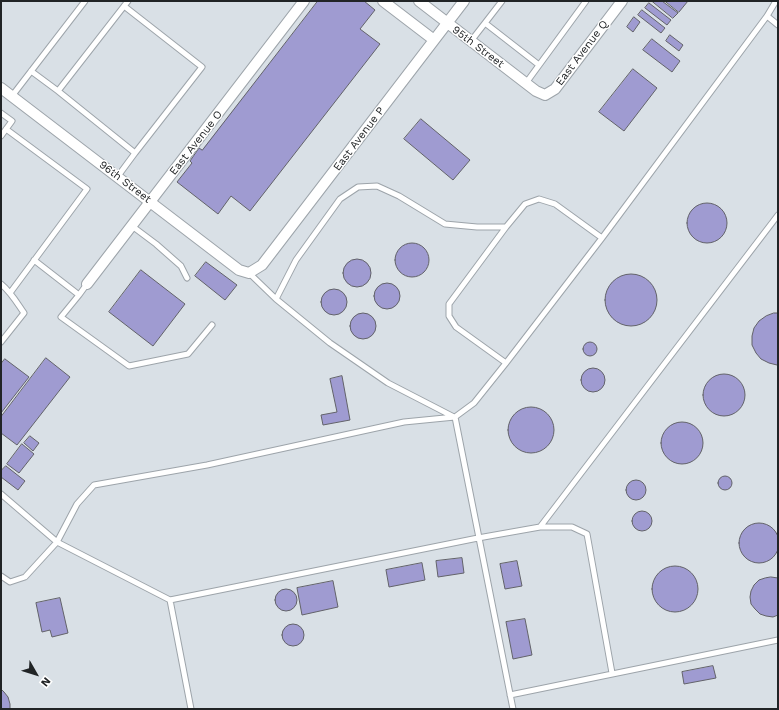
<!DOCTYPE html>
<html>
<head>
<meta charset="utf-8">
<style>
  body { margin:0 }
  #map { position:relative; width:779px; height:710px; overflow:hidden; background:#d9e0e6; font-family:"Work Sans",sans-serif }
  canvas { display:block }
  .frame { position:absolute; inset:0; border:2px solid #212426; pointer-events:none }
  .north { position:absolute; left:16px; top:654px; width:40px; height:40px; -webkit-text-stroke:3px #fff; paint-order:stroke; rotate:129deg; font-size:11px; font-weight:700; line-height:16px; text-align:center; color:#212426 }
  .north::after { content:''; display:block; margin:auto; width:14px; height:18px; background:#212426; clip-path:polygon(50% 0,100% 100%,50% 72%,0 100%) }
</style>
</head>
<body>
<div id="map">
<canvas width="779" height="710"></canvas>
<div class="frame"></div>
<div class="north">N</div>
</div>
<script>
const ctx = document.querySelector('canvas').getContext('2d');
ctx.lineJoin = 'round';
function fill(path, color) {
  ctx.fillStyle = color;
  ctx.fill(path, 'evenodd');
}
function strokePath(path, color, width, dash) {
  ctx.strokeStyle = color;
  ctx.lineWidth = width;
  ctx.lineCap = dash ? 'butt' : 'round';
  ctx.setLineDash(dash || []);
  ctx.stroke(path);
}
function write(font, color, halo, rows, align = 'center') {
  ctx.font = font + ' "Work Sans",sans-serif';
  ctx.lineWidth = 3;
  ctx.setLineDash([]);
  ctx.textBaseline = 'middle';
  ctx.strokeStyle = halo;
  ctx.fillStyle = color;
  for (const [text, x, y, turn = 0] of rows) {
    ctx.save();
    ctx.translate(x, y);
    ctx.rotate((+turn || 0) * Math.PI / 180);
    ctx.textAlign = isNaN(turn) ? turn : align;
    if (halo) ctx.strokeText(text, 0, 0);
    ctx.fillText(text, 0, 0);
    ctx.restore();
  }
}
const building = new Path2D(`
  M318,1H364L375,10L360,29L380,44L250,211L231,196L218,214L177,182L192,163L190,161L199,148L202,150Z
  M652,1H662L678,13L673,18Z
  M665,1H688L679,12Z
  M649,3L671,20L667,25L645,8Z
  M642,10L665,28L661,33L638,15Z
  M634,17L640,22L633,32L627,27Z
  M670,35L683,45L679,51L666,41Z
  M652,39L680,61L672,72L643,50Z
  M633,69L657,88L624,131L599,112Z
  M421,119L470,160L453,180L404,139Z
  M687 223a20 20 0 1 1 40 0a20 20 0 1 1-40 0Z
  M395 260a17 17 0 1 1 34 0a17 17 0 1 1-34 0Z
  M343 273a14 14 0 1 1 28 0a14 14 0 1 1-28 0Z
  M206,262L237,285L225,300L195,276Z
  M141,270L185,304L153,346L109,312Z
  M605 300a26 26 0 1 1 52 0a26 26 0 1 1-52 0Z
  M374 296a13 13 0 1 1 26 0a13 13 0 1 1-26 0Z
  M321 302a13 13 0 1 1 26 0a13 13 0 1 1-26 0Z
  M350 326a13 13 0 1 1 26 0a13 13 0 1 1-26 0Z
  M774,313H778V365H777L769,363L761,359L756,353L752,345V336L754,328L759,321L766,316Z
  M583 349a7 7 0 1 1 14 0a7 7 0 1 1-14 0Z
  M46,358L70,377L17,445L1,433V417Z
  M5,359L29,377L1,413V364Z
  M581 380a12 12 0 1 1 24 0a12 12 0 1 1-24 0Z
  M703 395a21 21 0 1 1 42 0a21 21 0 1 1-42 0Z
  M342,376L350,420L323,425L321,415L337,412L330,379Z
  M508 430a23 23 0 1 1 46 0a23 23 0 1 1-46 0Z
  M661 443a21 21 0 1 1 42 0a21 21 0 1 1-42 0Z
  M30,436L39,443L33,451L24,443Z
  M22,444L34,454L19,473L7,464Z
  M6,466L25,481L18,490L1,477V471Z
  M718 483a7 7 0 1 1 14 0a7 7 0 1 1-14 0Z
  M626 490a10 10 0 1 1 20 0a10 10 0 1 1-20 0Z
  M632 521a10 10 0 1 1 20 0a10 10 0 1 1-20 0Z
  M739 543a20 20 0 1 1 40 0a20 20 0 1 1-40 0Z
  M462,558L464,573L438,577L436,561Z
  M517,561L522,586L505,589L500,564Z
  M422,563L425,580L389,587L386,570Z
  M652 589a23 23 0 1 1 46 0a23 23 0 1 1-46 0Z
  M771,577L778,578V615L773,617L766,616L760,614L755,609L751,604L750,597L751,591L754,585L759,580L765,578Z
  M333,581L338,607L302,615L297,588Z
  M275 600a11 11 0 1 1 22 0a11 11 0 1 1-22 0Z
  M60,598L68,633L52,637L50,630L42,632L36,603Z
  M525,619L532,655L513,659L506,622Z
  M282 635a11 11 0 1 1 22 0a11 11 0 1 1-22 0Z
  M713,666L716,678L684,684L682,672Z
  M1,689L4,692L8,697L10,704V709H1Z`);
fill(building, '#9f9bd1');
strokePath(building, '#626269', 1);
const lane = new Path2D(`
  M502,1L485,23L539,65
  M767,16L778,25
  M471,41L485,23
  M31,71L58,91L128,1
  M526,83L586,1
  M58,91L135,153L202,67L124,6
  M12,96L85,1
  M1,113L12,121L1,136
  M6,129L87,189L10,293
  M118,176L135,153
  M132,226L156,244L181,266L187,278
  M506,227L449,304V316L456,327L506,363
  M34,260L79,295L87,284
  M249,273L276,299L330,343L388,383L454,417
  M1,284C11,292 17,303 24,313L1,342
  M79,295L61,317L129,366L188,354L212,325
  M276,299L296,260L340,199L358,187L377,186L399,196L445,224L477,227H506L525,204L539,199L555,204L602,238
  M455,417L513,709
  M1,494L57,542L170,600L191,709
  M540,527H572L587,534L612,673
  M1,576L10,582L25,577L57,542L77,504L94,485L207,465L404,422L455,417L474,403L506,363L602,238L767,16L776,1
  M170,600L478,538L540,527L778,215
  M510,695L778,640`);
const street = new Path2D(`
  M383,1L434,40
  M419,1L536,91L545,95L555,89L622,1
  M1,88L239,270L249,273L262,265L464,1
  M87,284L304,1`);
strokePath(lane, '#9da4aa', 7);
strokePath(street, '#9da4aa', 12);
strokePath(lane, '#fff', 5);
strokePath(street, '#fff', 10);
write('11px', '#212426', '#fff', [
  ["95th Street",478,47,37],
  ["East Avenue Q",582,53,-53],
  ["East Avenue P",359,139,-53],
  ["East Avenue O",196,143,-52],
  ["96th Street",125,182,37]
]);
</script>
</body>
</html>
